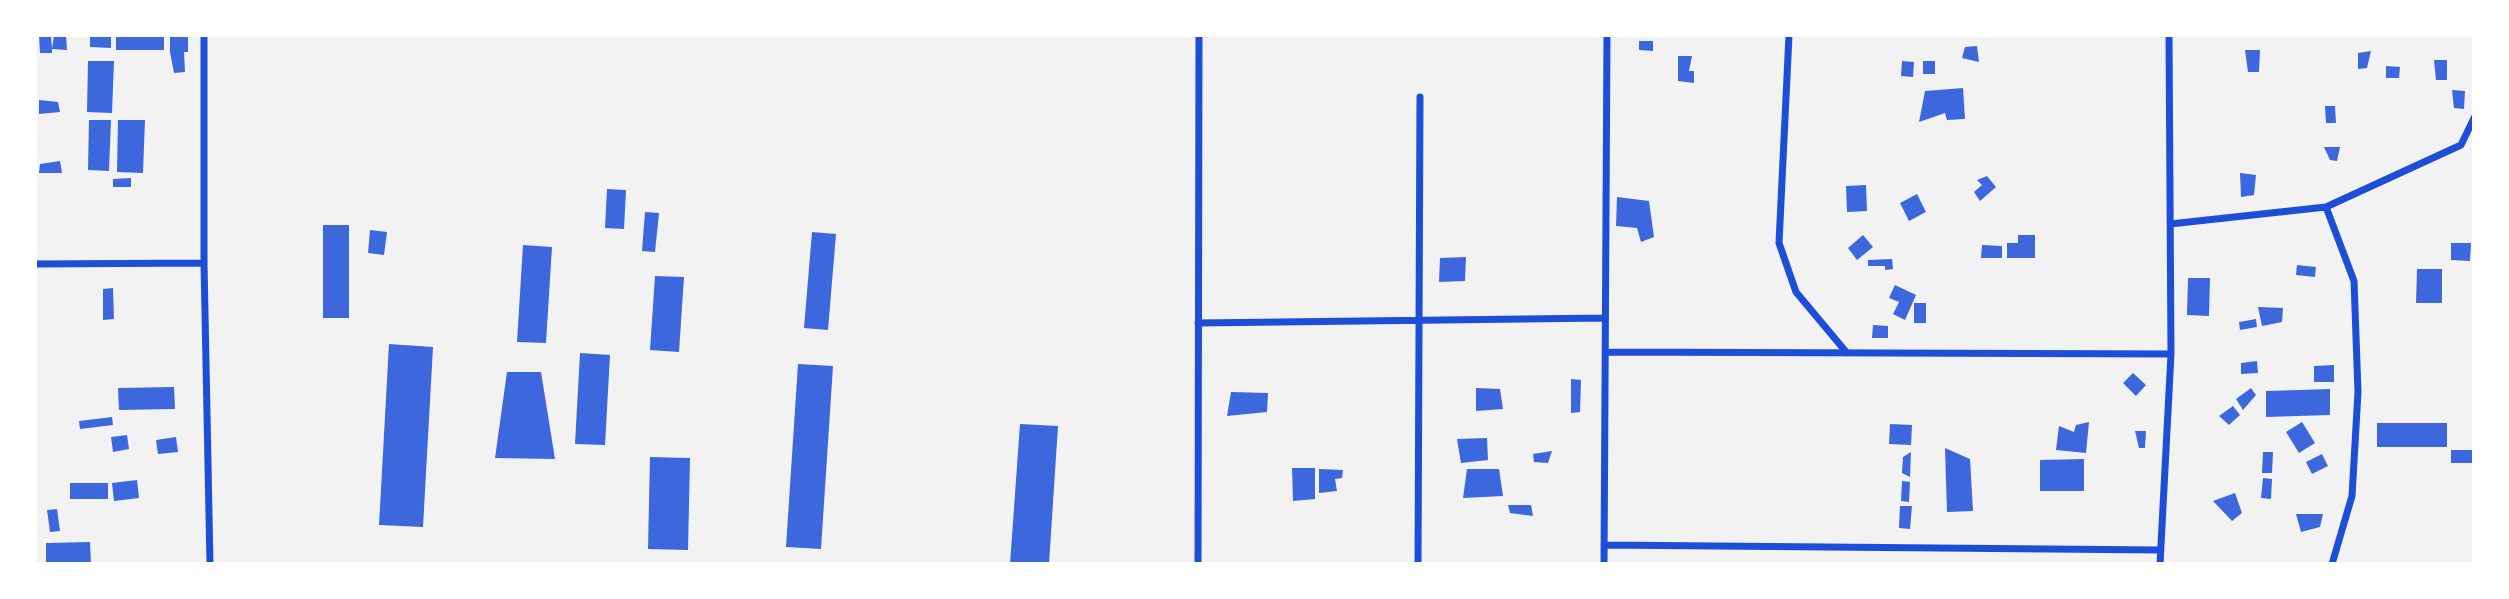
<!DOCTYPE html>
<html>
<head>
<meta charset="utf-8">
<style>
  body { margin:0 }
  #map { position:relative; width:2509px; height:599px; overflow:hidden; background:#f2f2f2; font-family:Ubuntu,sans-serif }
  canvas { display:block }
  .frame { position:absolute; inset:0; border:37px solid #fff; pointer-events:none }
</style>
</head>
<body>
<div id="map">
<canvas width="2509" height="599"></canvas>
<div class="frame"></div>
</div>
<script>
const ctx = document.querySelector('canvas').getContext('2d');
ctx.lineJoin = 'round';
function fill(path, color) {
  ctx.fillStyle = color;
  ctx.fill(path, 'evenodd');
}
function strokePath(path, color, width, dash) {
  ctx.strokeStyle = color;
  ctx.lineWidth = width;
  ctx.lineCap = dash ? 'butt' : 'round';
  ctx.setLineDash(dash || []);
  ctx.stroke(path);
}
fill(new Path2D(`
  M39,35L51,36L52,49L54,35H66L67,50L52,49V53H40Z
  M90,35H111V48L90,47Z
  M116,35H164V50H116Z
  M170,35H188V52H184L185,72L174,73L170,52Z
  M1639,41H1653V51L1639,50Z
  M1977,46L1979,62L1962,58L1965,47Z
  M2245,50H2260L2259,72H2248Z
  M2371,51L2367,68L2358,69V53Z
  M1678,56H1692L1689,71H1694V83L1678,81Z
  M2434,60H2447V80H2436Z
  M88,61H114L112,113L87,112Z
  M1902,61L1914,62L1913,77L1901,76Z
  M1923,61H1935V74H1923Z
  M2386,66L2400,67L2399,78H2386Z
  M1963,88L1965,119L1947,120L1945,113L1919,122L1925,91Z
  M2452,90L2465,91L2464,109L2454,108Z
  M39,100L58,102L60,112L39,114Z
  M2325,106H2335L2336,123H2326Z
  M89,120H111L109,171L88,170Z
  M118,120H145L143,173L117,172Z
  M2324,147H2340L2337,161L2330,160Z
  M60,161L62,173H39L40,164Z
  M2240,173L2256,175L2254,195L2241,197Z
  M1987,176L1996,187L1980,201L1974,192L1982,185L1977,180Z
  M131,178V187H113V179Z
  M1866,185L1867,211L1847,212L1846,186Z
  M607,189L626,190L624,229L605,228Z
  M1917,194L1926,212L1909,221L1900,203Z
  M1617,197L1649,201L1654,237L1641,242L1637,228L1616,226Z
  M645,212L659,213L655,252L642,251Z
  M323,225H349V318H323Z
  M370,230L387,232L384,255L368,253Z
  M812,232L836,234L828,330L804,328Z
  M1863,235L1873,247L1857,260L1848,248Z
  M2018,235H2035V258H2007V243H2018Z
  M2451,243H2471L2470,261L2451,260Z
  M523,245L552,247L546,343L517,342Z
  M1982,245L2002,246V258H1981Z
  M1466,257L1465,281L1439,282L1440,258Z
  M1892,259L1893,269L1885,270V266H1868V260Z
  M2297,265L2316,267L2315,277L2296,275Z
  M2417,269H2442V303H2416Z
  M655,276L684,277L679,352L650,350Z
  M2188,278H2210L2209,316L2187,315Z
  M1895,285L1916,295L1905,320L1893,314L1899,302L1889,298Z
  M113,288L114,319L103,320V289Z
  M1914,303H1926V323H1914Z
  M2258,307L2283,308L2282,322L2262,326Z
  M2256,319L2257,327L2240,330L2239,322Z
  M1873,325L1888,326V338H1872Z
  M389,344L433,347L423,527L379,525Z
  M580,353L610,355L605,445L575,444Z
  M2257,361L2258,373L2241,374V363Z
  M798,364L833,366L821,549L786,547Z
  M2334,365V382H2314V366Z
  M507,372H541L555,459L495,458Z
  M2133,373L2146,385L2136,396L2123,383Z
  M1571,379L1581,380L1580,412L1571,413Z
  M174,387L175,409L119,410L118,388Z
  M1476,388L1500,389L1503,409L1476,411Z
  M2251,388L2256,395L2243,410L2236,399Z
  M2330,389V415L2266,417V391Z
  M1231,392L1268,393L1267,412L1227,416Z
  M2233,406L2240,415L2229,425L2219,416Z
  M112,417L113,425L80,429L79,421Z
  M2089,422L2086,453L2056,450L2059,426L2074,432L2076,425Z
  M2302,422L2315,443L2299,453L2286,432Z
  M2377,423H2447V447H2377Z
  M1020,424L1058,426L1049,564H1010Z
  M1890,424L1912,425L1911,445L1889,444Z
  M2135,431H2146L2145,448H2139Z
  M127,435L129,449L113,452L111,437Z
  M176,437L178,452L158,454L156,440Z
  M1487,438L1488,460L1461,463L1457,439Z
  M1945,448L1970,459L1973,511L1947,512Z
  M2451,450H2474V463H2451Z
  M1552,451L1548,463L1534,462L1533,454Z
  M1911,452L1910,477L1902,473L1903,457Z
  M2263,452H2273L2272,473H2262Z
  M2322,454L2328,466L2312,474L2306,462Z
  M650,457L690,458L688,550L648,549Z
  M2084,459V491H2040V460Z
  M1292,468H1315V499L1293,501Z
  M1319,469L1343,470L1342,478L1335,479L1337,491L1319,493Z
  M1467,469H1499L1503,496L1463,498Z
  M2263,478L2272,479L2271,499L2261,498Z
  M137,480L139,498L114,501L112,483Z
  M1902,481L1910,482L1909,502L1901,501Z
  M70,483H108V499H70Z
  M2235,493L2242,513L2232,521L2213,501Z
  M1508,505H1531L1533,516L1510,513Z
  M1900,506H1912L1910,529L1899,528Z
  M57,509L60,531L50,532L47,510Z
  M2296,514H2323L2320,527L2301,532Z
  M90,542L91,564H46V543Z`), '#3d67dc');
strokePath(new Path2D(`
  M204,35V263L210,564
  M1789,35L1779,243L1796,292L1847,353
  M2326,207L2354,281L2358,392L2352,496L2332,564
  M2170,224L2326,207L2461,145L2474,118
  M35,264L204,263
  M1198,323L1605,318
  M1605,352L2171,354
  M1604,545L2160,550
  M1198,564L1199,35
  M1418,564L1420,97
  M1604,564L1607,35
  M2160,564L2171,354L2169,35`), '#1d4ed8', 7);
</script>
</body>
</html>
